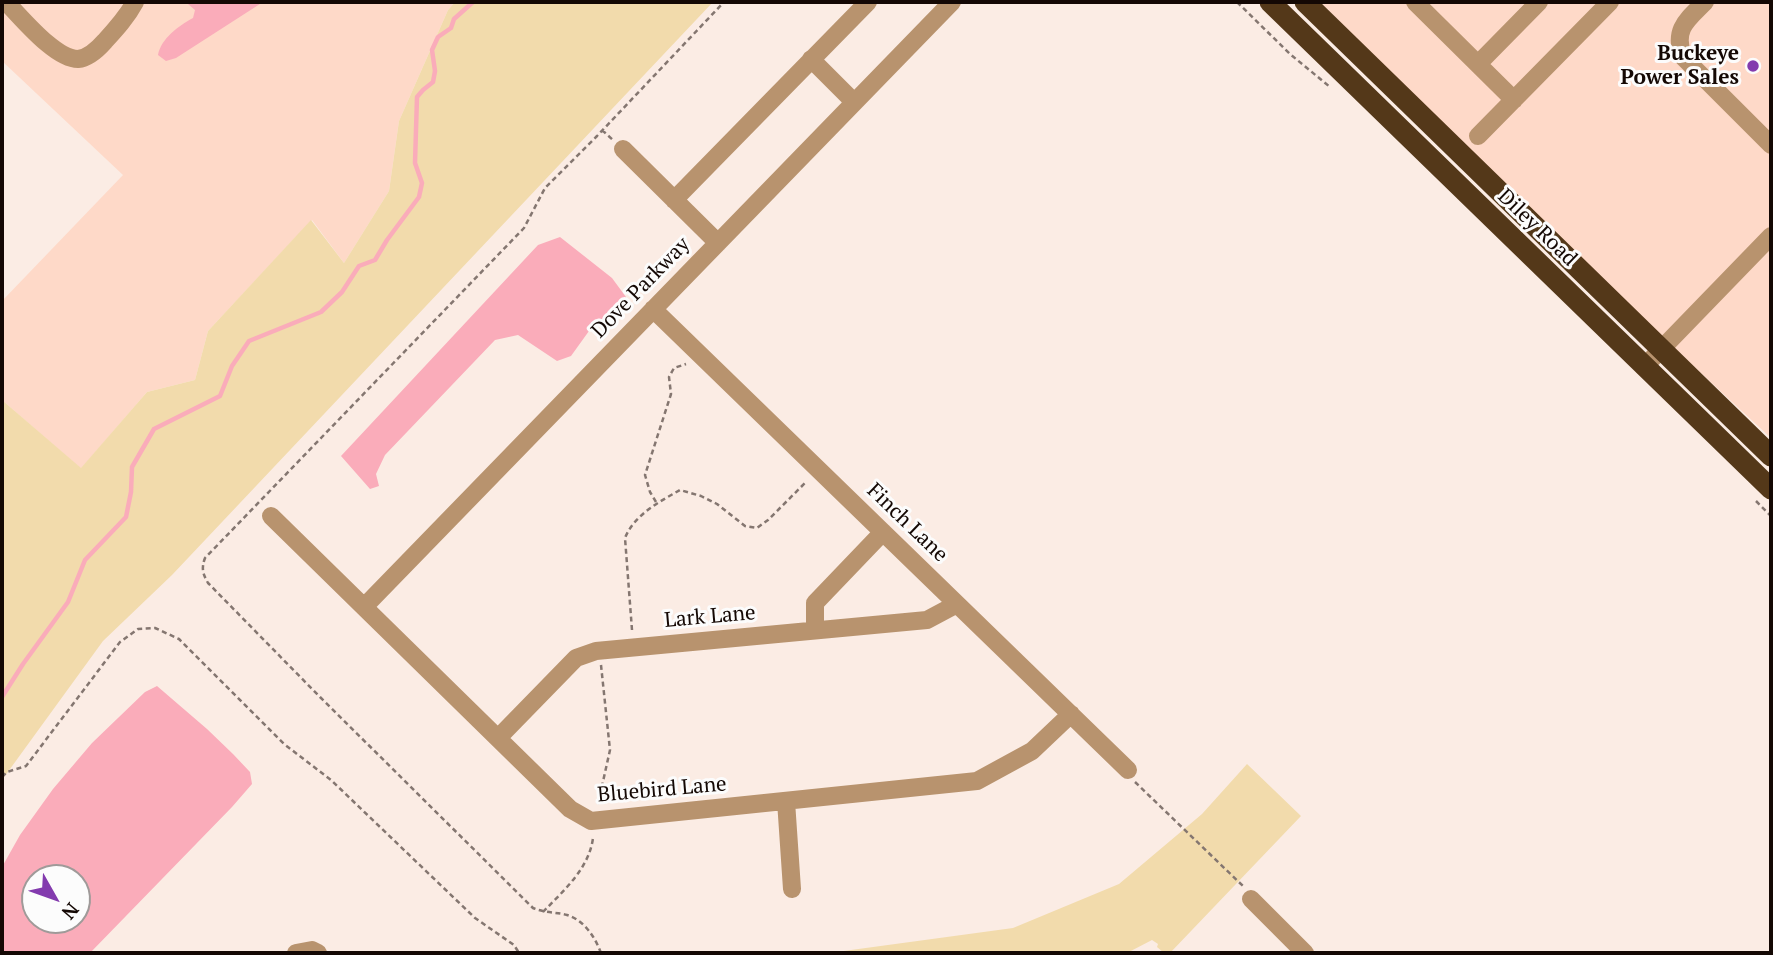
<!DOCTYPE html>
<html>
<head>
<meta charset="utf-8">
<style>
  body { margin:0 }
  #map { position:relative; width:1773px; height:955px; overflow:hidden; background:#fbece4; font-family:"PT Serif",serif }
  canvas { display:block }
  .frame { position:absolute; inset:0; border:4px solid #140804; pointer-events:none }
  .north { position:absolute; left:21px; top:864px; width:70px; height:70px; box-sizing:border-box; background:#fcfcfc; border:2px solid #9f9a99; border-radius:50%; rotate:130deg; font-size:19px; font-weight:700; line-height:28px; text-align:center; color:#140804 }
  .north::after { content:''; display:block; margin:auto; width:24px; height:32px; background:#833bae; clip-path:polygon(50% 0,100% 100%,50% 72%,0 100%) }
</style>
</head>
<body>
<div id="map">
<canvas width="1773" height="955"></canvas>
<div class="frame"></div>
<div class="north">N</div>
</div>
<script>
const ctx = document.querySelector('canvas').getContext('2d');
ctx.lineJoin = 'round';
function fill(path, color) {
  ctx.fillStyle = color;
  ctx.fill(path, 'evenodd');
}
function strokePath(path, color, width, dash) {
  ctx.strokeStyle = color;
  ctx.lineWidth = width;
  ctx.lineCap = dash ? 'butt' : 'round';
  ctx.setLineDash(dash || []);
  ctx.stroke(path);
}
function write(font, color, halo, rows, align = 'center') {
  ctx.font = font + ' "PT Serif",serif';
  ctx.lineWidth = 6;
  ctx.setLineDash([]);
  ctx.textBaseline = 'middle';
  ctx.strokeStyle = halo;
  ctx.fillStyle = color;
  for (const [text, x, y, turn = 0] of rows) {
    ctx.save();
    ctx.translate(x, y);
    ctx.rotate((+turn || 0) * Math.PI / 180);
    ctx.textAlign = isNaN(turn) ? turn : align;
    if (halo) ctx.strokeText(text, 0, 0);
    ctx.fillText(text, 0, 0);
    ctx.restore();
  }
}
fill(new Path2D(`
  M2,2H455L448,10L399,121L389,191L344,263L312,220L208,331L195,380L147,392L81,469L2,400V301L123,175L2,61Z
  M1320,2H1771V438L1676,350L1474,154Z`), '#fed9c8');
fill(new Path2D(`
  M455,2H713L172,575L103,641L2,780V400L81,468L147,392L195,380L208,331L311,220L344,263L389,191L399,121L448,10Z
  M1247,764L1301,816L1170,953H1164L1157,947L1158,944L1152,940L1127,953H829L1013,928L1119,884L1202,814Z`), '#f2dbac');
fill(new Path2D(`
  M188,2H263L176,58L166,61L158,55C161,39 178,26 193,18L195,10L188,4Z
  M560,237L612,278L626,297L619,306L589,331L571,356L557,361L518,335L495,340L385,455L376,474L379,486L370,489L341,456L538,245Z
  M157,686L207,729L233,754L250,772L252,784L232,807L90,953H2V867L20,835L53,789L92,743L145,692ZM35,878H77V920H35Z`), '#faacba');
strokePath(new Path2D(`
  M2,697L23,664L68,602L85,560L126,517L131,492L132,467L154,429L220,396L232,366L249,341L321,312L342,292L359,266L375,260L387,240L419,197L422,183L415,163L417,97L423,90L433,82L435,71L432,50L438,37L451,28L454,19L473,2`), '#faacba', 4.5);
strokePath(new Path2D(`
  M1237,2L1290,54L1330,87
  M602,130L613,140
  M1756,501L1771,516
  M656,502L650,492L645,475L671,394L669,377L674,368L686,364
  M632,630L625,538C634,515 659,502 680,490L701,496L717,504L745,526L757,528L768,520L806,482
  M2,777L7,772L26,766L120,642L138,629L155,628L179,639L284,744L331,780L475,918L514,945L519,953
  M1135,782L1244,887
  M598,804L610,750L601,665
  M543,912C563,891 589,869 593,838
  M601,953C595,937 584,920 567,915C556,912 545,913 533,908L320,697L208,583C203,574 201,569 205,558L524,228L545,188L597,136L724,2`), '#847670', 2.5, [5, 3.5]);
strokePath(new Path2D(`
  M6,2C22,18 55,59 78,59C89,58 98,49 105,41C116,29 127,17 135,2
  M1415,2L1514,100
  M1705,2C1687,20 1673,29 1683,57L1771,145
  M811,59L854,102
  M1478,64L1539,2
  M1478,136L1610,2
  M623,149L718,243
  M674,200L868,2
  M653,309L1128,770
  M1644,367L1771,236
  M271,516L570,809L591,821L977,781L1032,751L1071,714
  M364,607L952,2
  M815,630V603L883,532
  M498,738L576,658L596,651L927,620L957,604
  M786,801L792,889
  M1251,899L1305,953
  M296,953L312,950L318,953`), '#b8936e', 18);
strokePath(new Path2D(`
  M1270,2L1771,489
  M1305,2L1771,456`), '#543819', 21);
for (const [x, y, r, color] of [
  [1753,66,7,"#833bae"]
]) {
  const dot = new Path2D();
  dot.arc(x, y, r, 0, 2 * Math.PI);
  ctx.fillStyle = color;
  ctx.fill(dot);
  strokePath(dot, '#fcfcfc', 2.5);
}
write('bold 21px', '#140804', '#fcfcfc', [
  ["Buckeye",1739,54],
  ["Power Sales",1739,78]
], 'right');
write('21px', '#140804', '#fcfcfc', [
  ["Diley Road",1537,228,44],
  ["Dove Parkway",641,288,-46],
  ["Finch Lane",907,523,44],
  ["Lark Lane",710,617,-5],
  ["Bluebird Lane",662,790,-5]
]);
</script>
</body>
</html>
